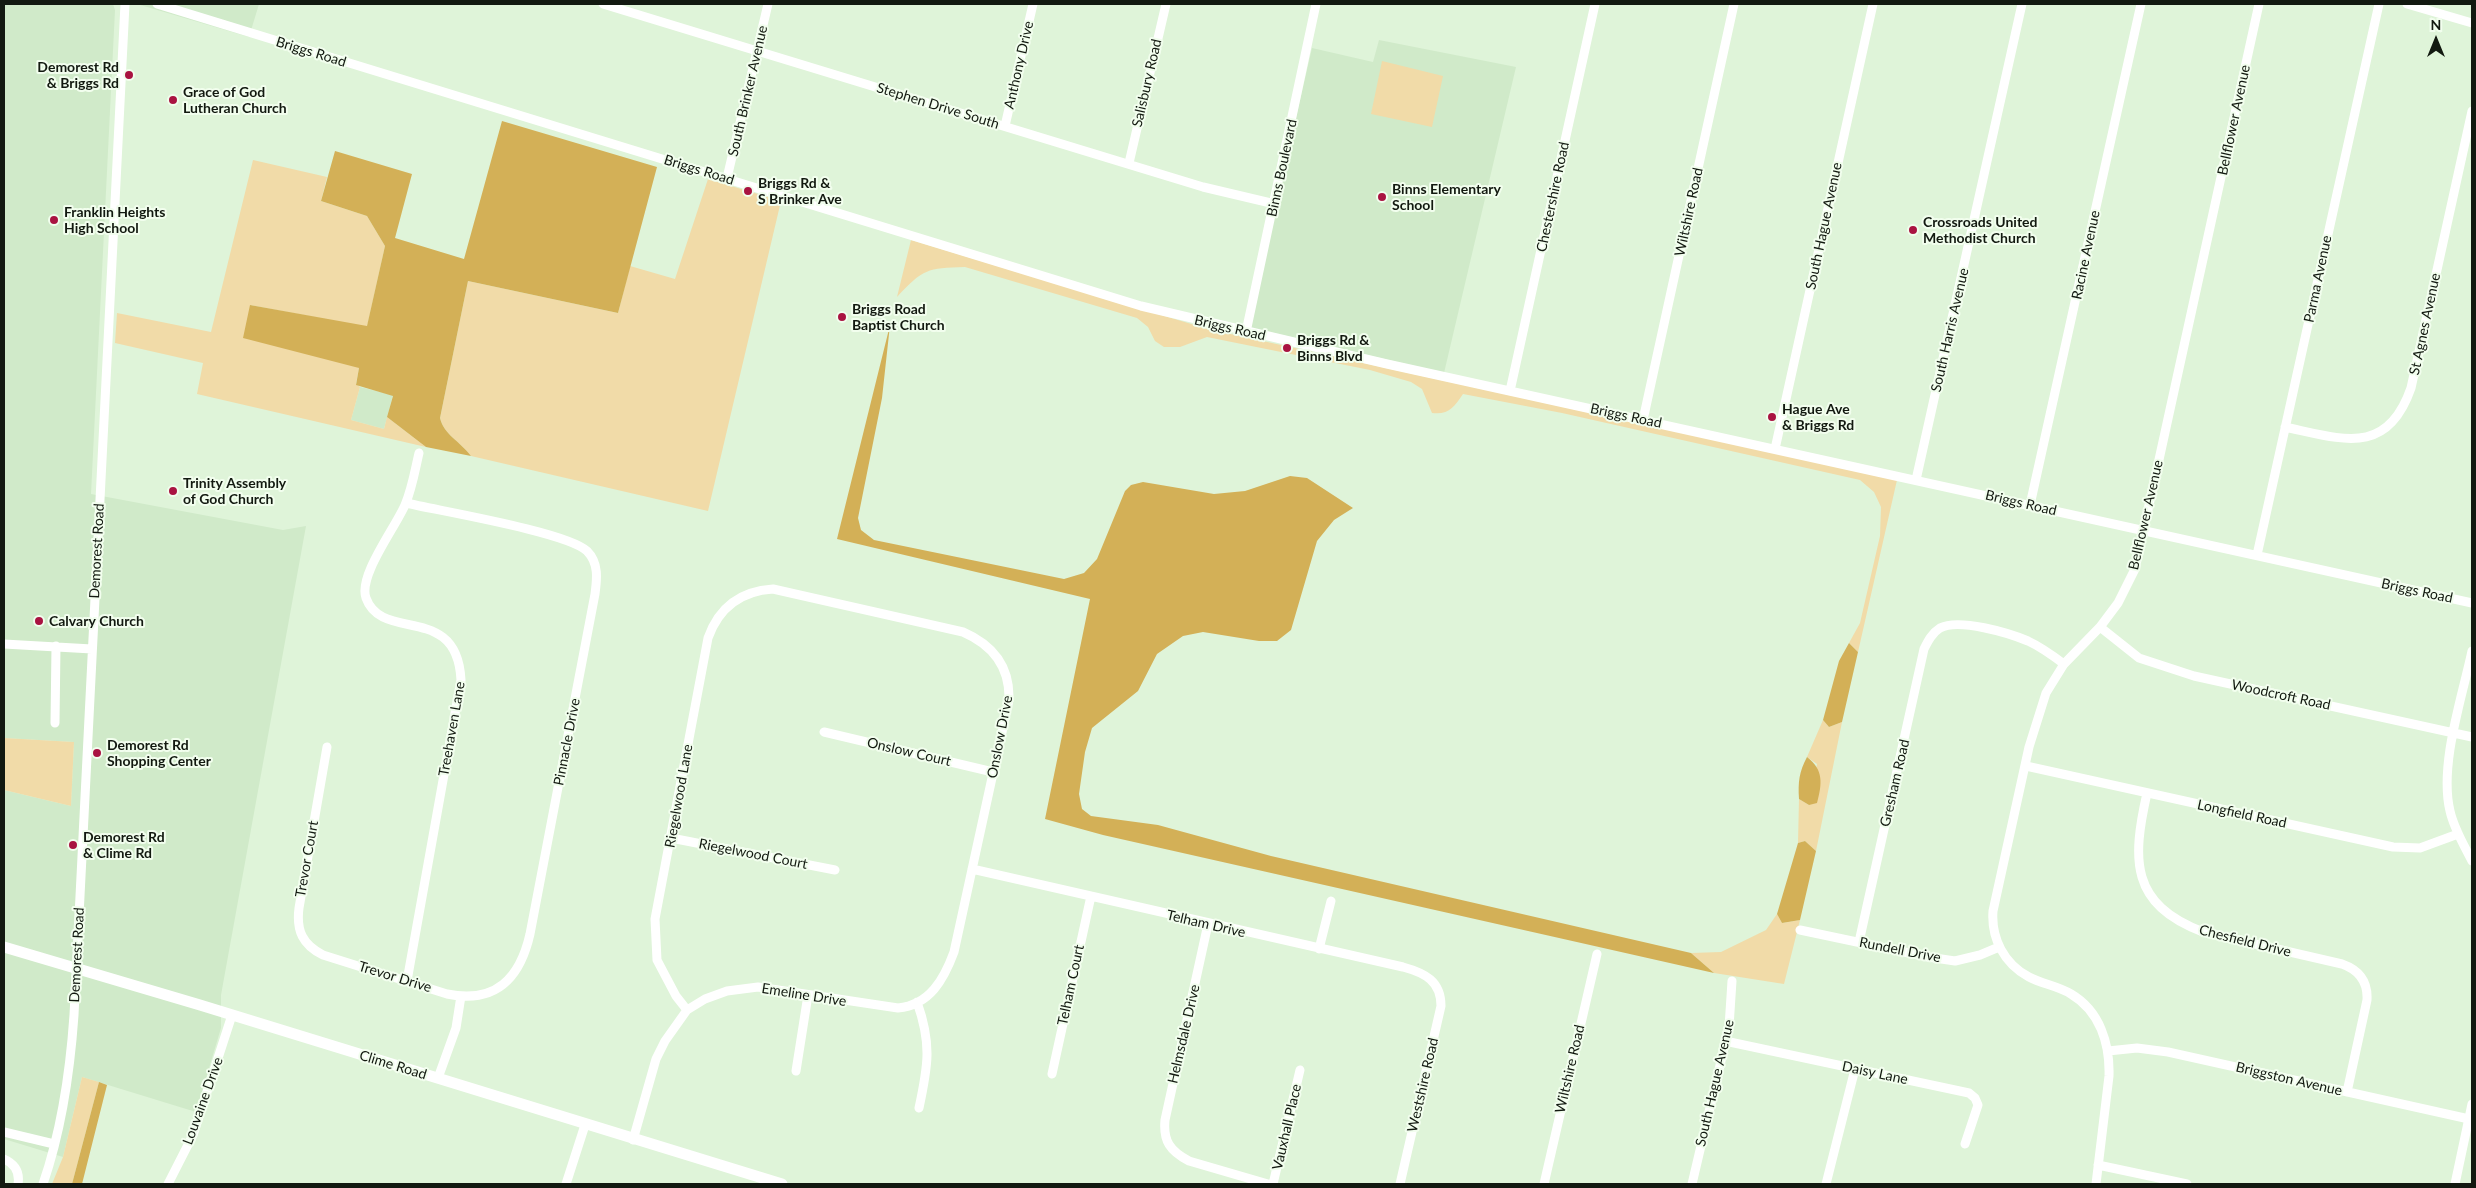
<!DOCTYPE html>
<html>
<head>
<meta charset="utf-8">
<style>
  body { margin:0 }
  #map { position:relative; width:2476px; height:1188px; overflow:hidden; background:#dff4d9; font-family:Lato,sans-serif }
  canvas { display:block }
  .frame { position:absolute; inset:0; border:5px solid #121910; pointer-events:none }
  .north { position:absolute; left:2411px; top:15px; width:50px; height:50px; -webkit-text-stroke:4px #f2feee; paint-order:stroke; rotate:0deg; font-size:14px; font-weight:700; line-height:20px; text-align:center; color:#121910 }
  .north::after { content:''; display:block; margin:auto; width:18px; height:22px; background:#121910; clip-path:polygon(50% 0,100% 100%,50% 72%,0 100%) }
</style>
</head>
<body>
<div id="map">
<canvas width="2476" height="1188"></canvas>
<div class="frame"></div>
<div class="north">N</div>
</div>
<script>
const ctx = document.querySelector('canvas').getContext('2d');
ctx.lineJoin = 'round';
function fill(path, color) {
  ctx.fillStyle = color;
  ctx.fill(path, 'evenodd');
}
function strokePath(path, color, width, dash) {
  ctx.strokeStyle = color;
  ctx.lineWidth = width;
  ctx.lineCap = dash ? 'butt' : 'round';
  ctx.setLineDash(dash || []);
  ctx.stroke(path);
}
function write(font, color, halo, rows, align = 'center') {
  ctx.font = font + ' Lato,sans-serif';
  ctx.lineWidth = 4;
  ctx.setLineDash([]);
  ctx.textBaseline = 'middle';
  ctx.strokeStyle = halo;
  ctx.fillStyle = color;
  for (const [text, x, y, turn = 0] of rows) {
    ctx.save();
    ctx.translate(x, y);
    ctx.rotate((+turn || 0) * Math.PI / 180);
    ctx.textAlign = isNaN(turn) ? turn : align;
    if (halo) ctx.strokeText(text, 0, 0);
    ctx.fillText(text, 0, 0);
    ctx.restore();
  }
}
fill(new Path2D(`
  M4,4H113L115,10L91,494L283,530L306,526L221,995V1028L196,1112L82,1077L63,1157L4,1139V790L71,806L74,742L4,738Z
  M137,4H259L249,37Z
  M1379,40L1516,67L1444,373L1248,327L1312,48L1373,62Z
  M360,387L393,395L384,429L351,420Z`), '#d0eac9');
fill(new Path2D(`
  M1382,61L1443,76L1432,127L1371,114Z
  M253,160L327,177L321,201L367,216L385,246L367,327L250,305L359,368L356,384L360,387L351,420L384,429L387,417L426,447L197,394L203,363L115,343L117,313L211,332Z
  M708,179L781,201L708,511L471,456C460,441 444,435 440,418L468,281L618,313L630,266L675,279Z
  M911,240L1208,329L1897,480L1858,652L1849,643L1860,623L1880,536L1881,507L1874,492L1860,480L1562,413L1463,394C1454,407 1449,415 1432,413L1422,389L1411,382L1370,370L1207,337L1180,347H1164L1155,341L1148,327L1137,318L965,267C927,268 923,269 897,297Z
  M1823,720L1829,727L1842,722L1816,851L1805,841L1798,843L1799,799L1809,805L1817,764L1807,757Z
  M4,738L74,742L71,806L4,790Z
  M1777,914L1782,923L1800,920L1784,984L1714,973L1691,953L1721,952L1766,930Z
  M82,1077L99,1082L72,1184H52L63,1157Z`), '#f1dba8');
fill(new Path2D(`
  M502,121L657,167L618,313L468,281L440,418C444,435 460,441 471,456L426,447L387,417L393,396L356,385L359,368L243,338L250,305L367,326L385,246L367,216L321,201L335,151L412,174L395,238L464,259Z
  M890,325L882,398L858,518L861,530L874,540L1064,579L1084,573L1097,559L1125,491L1131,485L1143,482L1214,494L1245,491L1290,476L1307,478L1353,508L1334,520L1317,541L1291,630L1277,641H1259L1203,632L1183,636L1157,654L1138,691L1092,728L1085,752L1079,794L1082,809L1091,816L1158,825L1271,856L1691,953L1714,973L1103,835L1045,819L1090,599L837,539Z
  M1849,643L1858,652L1842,722L1829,727L1823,720L1839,661Z
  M1807,757C1824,770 1822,784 1817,803L1809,805L1799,799C1798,782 1799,772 1807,757Z
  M1805,841L1816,851L1800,920L1782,923L1777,914L1798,843Z
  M99,1082L107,1085L82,1184H72Z`), '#d3b057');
strokePath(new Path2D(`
  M157,4L1141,306L1387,364L2472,603
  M603,4L1203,187L1275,204
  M2407,4L2472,23
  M1005,126L1033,4
  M1129,163L1166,4
  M727,178L768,4
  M1246,332L1316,4
  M1510,391L1595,4
  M1643,420L1734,4
  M2285,427C2342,439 2387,457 2411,388L2472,111
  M1775,449L1873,4
  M1916,480L2022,4
  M2030,505L2141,4
  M2257,555L2379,4
  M2100,627L2139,658L2194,676L2472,737
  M4,644L92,649
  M2472,651C2462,698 2439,765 2450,811C2454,829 2464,845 2472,861
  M55,723L56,646
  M824,732L993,772
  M327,747L299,908C296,931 303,945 323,955L447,994C496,1004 520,978 530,934L595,594C597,579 599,563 587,551C567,532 440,511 406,503
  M2026,766L2393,847L2420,848L2458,834
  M2147,793C2132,860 2130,904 2203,932L2342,964C2359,970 2368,982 2367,1000L2347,1092
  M671,838L835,870
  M972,869L1403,967C1425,973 1441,981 1441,1006L1400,1184
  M1208,924L1165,1120C1163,1141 1170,1151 1189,1161L1268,1184
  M1800,930L1928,957L1955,961L1980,955L1999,947
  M1859,942L1924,649C1928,641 1932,633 1940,628C1959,618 2009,633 2028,641C2041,647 2052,655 2064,664
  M1319,949L1331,901
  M407,981L461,680C457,602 382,643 366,598C358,576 395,528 405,505C412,489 415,470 419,453
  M917,1002C932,1044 928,1066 919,1108
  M1725,1041L1969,1093L1975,1098L1978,1105L1965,1144
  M2108,1051L2137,1048L2168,1052L2469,1119
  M796,1071L808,995
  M1052,1074L1091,896
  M438,1078L456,1028L461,996
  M4,1132L54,1144
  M633,1140L656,1059L665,1041L687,1010L705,999L727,991L758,987L898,1008C930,1005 944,979 954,952L1009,700C1010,667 993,645 963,632L773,589C741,591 719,607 708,638L655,919L657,960L676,996L687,1010
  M4,1159C15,1164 20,1172 18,1184
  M2098,1165L2187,1184
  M43,1184C62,1129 70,1073 74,1015L125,4
  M168,1184L193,1135L232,1015
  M566,1184L585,1125
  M1273,1184L1300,1070
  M1544,1184L1597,954
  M1692,1184L1729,1027L1732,981
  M1826,1184L1855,1069
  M2096,1184L2109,1076C2110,1044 2100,1011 2071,994C2058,986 2042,984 2029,977C2004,964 1991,938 1993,911L2029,747L2046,693L2064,664L2100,627L2118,603L2135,569L2259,4
  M2455,1184L2472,1104`), '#fff', 9);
strokePath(new Path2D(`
  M4,947L200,1005L782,1184`), '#fff', 11);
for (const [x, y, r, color] of [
  [129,75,5,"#a91341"],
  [173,100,5,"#a91341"],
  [748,191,5,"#a91341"],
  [1382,197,5,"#a91341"],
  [54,220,5,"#a91341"],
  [1913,230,5,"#a91341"],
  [842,317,5,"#a91341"],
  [1287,348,5,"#a91341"],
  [1772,417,5,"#a91341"],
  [173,491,5,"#a91341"],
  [39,621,5,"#a91341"],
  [97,753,5,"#a91341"],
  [73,845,5,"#a91341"]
]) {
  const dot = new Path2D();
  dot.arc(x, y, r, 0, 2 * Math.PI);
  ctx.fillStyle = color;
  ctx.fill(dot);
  strokePath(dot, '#f2feee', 2);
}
write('14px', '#121910', '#f2feee', [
  ["Briggs Road",311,52,17],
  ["Anthony Drive",1019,65,-77],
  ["Salisbury Road",1147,83,-77],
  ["South Brinker Avenue",748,91,-77],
  ["Stephen Drive South",938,106,17],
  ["Bellflower Avenue",2234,120,-78],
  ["Binns Boulevard",1282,168,-78],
  ["Briggs Road",699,170,17],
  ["Chestershire Road",1553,197,-78],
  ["Wiltshire Road",1689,212,-78],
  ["South Hague Avenue",1824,226,-78],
  ["Racine Avenue",2086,255,-78],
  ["Parma Avenue",2318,279,-78],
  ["St Agnes Avenue",2425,324,-78],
  ["Briggs Road",1230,328,13],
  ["South Harris Avenue",1950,330,-77],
  ["Briggs Road",1626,416,12],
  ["Briggs Road",2021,503,13],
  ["Bellflower Avenue",2146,515,-77],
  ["Demorest Road",97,551,-87],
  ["Briggs Road",2417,591,12],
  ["Woodcroft Road",2281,695,12],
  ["Treehaven Lane",452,729,-80],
  ["Onslow Drive",1000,737,-79],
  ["Pinnacle Drive",567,742,-79],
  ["Onslow Court",909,752,13],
  ["Gresham Road",1895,783,-77],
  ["Riegelwood Lane",679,796,-80],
  ["Longfield Road",2242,814,12],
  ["Riegelwood Court",753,854,11],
  ["Trevor Court",307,859,-80],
  ["Telham Drive",1206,924,13],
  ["Chesfield Drive",2245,941,14],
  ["Rundell Drive",1900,950,11],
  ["Demorest Road",77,955,-87],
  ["Trevor Drive",395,977,17],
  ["Telham Court",1071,985,-78],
  ["Emeline Drive",804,995,9],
  ["Helmsdale Drive",1184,1034,-77],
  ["Clime Road",393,1065,17],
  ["Wiltshire Road",1570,1069,-77],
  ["Daisy Lane",1875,1073,12],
  ["Briggston Avenue",2289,1079,13],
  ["South Hague Avenue",1715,1083,-77],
  ["Westshire Road",1423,1085,-77],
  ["Louvaine Drive",203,1101,-70],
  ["Vauxhall Place",1287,1127,-77]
]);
write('bold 14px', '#121910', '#f2feee', [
  ["Demorest Rd",119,67,"right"],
  ["& Briggs Rd",119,83,"right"],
  ["Grace of God",183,92],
  ["Lutheran Church",183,108],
  ["Briggs Rd &",758,183],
  ["S Brinker Ave",758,199],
  ["Binns Elementary",1392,189],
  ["School",1392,205],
  ["Franklin Heights",64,212],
  ["High School",64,228],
  ["Crossroads United",1923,222],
  ["Methodist Church",1923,238],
  ["Briggs Road",852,309],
  ["Baptist Church",852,325],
  ["Briggs Rd &",1297,340],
  ["Binns Blvd",1297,356],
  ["Hague Ave",1782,409],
  ["& Briggs Rd",1782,425],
  ["Trinity Assembly",183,483],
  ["of God Church",183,499],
  ["Calvary Church",49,621],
  ["Demorest Rd",107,745],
  ["Shopping Center",107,761],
  ["Demorest Rd",83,837],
  ["& Clime Rd",83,853]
], 'left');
</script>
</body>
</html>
